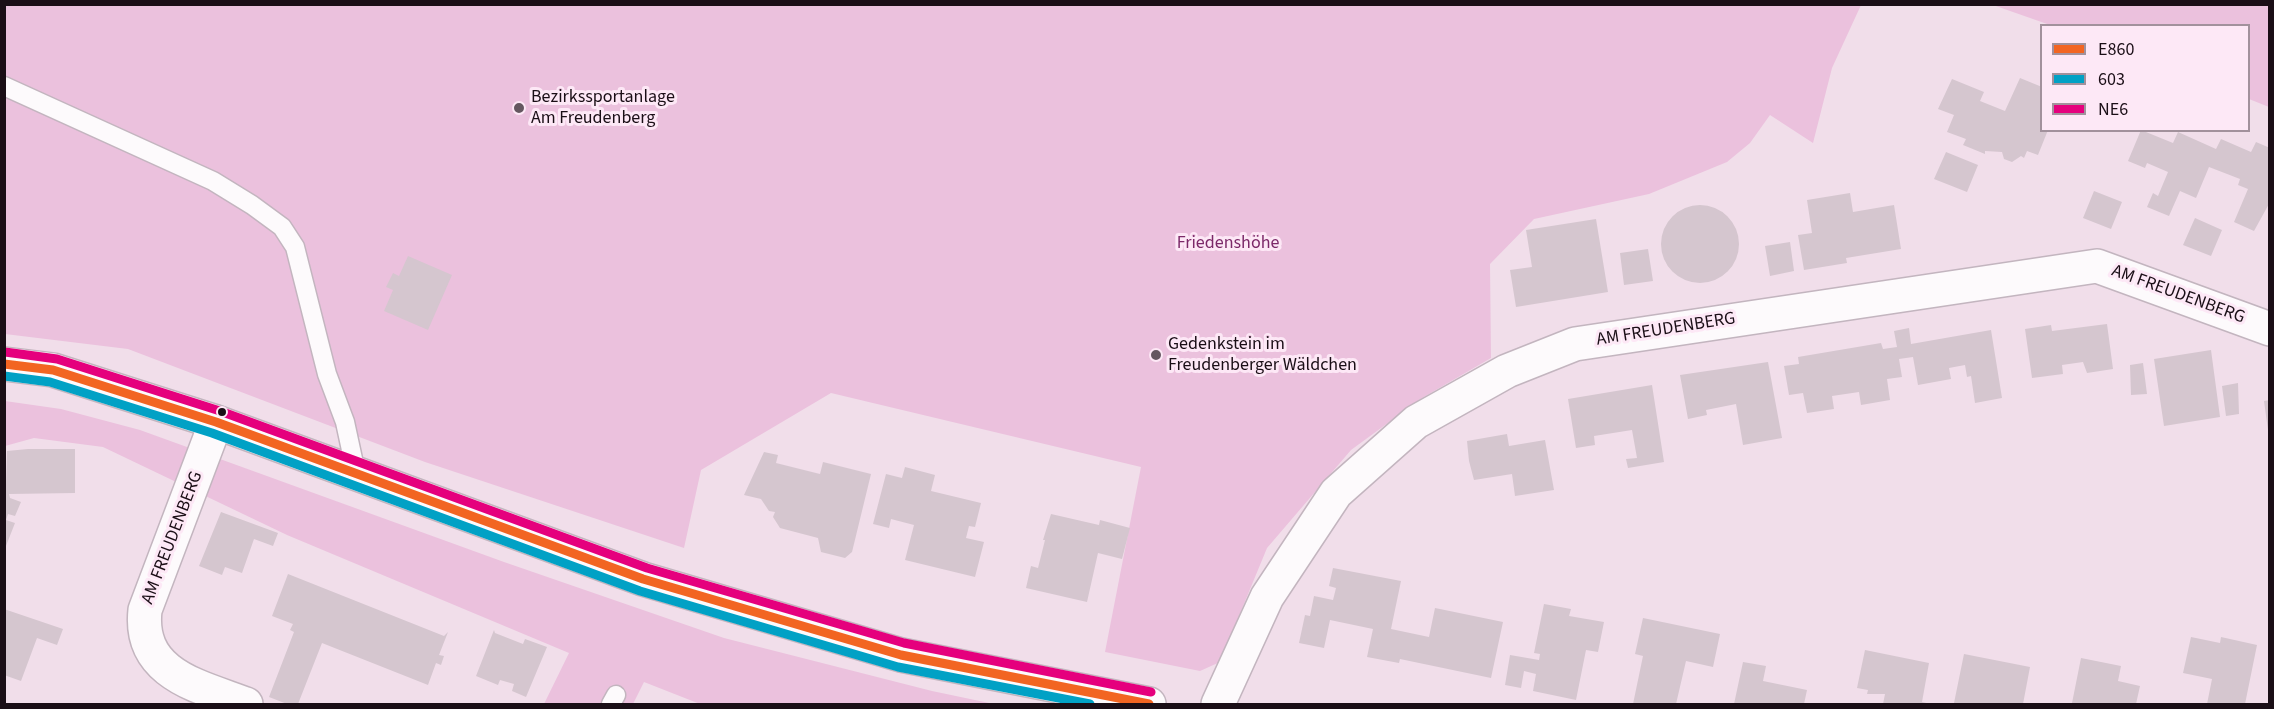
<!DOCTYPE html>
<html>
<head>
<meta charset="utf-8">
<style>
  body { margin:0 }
  #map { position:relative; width:2274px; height:709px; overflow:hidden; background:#f1deea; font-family:"Source Sans 3",sans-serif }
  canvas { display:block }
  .frame { position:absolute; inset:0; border:6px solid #1a0e16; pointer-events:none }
  .legend { position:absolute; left:2040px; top:24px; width:210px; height:108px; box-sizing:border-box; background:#fde8f6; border:2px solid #a2919c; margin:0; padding:8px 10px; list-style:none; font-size:18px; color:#1a0e16 }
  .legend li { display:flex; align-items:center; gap:12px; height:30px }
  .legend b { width:30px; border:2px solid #a2919c }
</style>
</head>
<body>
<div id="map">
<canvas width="2274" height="709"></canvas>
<div class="frame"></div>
<ul class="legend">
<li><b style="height:8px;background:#f26522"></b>E860</li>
<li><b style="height:8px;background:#01a1c5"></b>603</li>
<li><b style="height:8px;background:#e5007d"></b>NE6</li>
</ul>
</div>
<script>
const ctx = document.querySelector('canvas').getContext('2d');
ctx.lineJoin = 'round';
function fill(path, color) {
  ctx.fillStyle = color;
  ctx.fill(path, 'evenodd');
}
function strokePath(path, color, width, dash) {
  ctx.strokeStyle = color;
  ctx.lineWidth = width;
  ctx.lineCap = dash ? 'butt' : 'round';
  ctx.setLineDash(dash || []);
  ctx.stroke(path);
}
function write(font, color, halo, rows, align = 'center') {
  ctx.font = font + ' "Source Sans 3",sans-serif';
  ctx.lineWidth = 6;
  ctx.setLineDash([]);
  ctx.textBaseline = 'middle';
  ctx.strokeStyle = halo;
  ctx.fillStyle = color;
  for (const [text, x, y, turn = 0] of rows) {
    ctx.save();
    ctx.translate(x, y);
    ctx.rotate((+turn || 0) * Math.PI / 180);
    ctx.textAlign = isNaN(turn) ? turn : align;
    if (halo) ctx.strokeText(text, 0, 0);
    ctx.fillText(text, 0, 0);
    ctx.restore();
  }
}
fill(new Path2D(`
  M5,5H1861L1832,68L1813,143L1770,115L1750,143L1727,162L1649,194L1534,219L1490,264L1491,358L1422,398L1351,450L1267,548L1220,662L1200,671L1105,652L1141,467L831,393L701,470L684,548L425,462L128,349L5,334Z
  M1993,5H2269V107L2249,99L2248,26L2050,25Z
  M5,401L61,409L140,430L504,562L724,638L932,691L994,704H700L644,682L633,704H544L569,653L287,535L103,447L34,438L5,446Z`), '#ebc1dd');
fill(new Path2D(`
  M2020,78L2042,87V130H2048L2038,155L2027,151L2024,158L2021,156L2012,162L2004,159L2002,152L1985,151V154L1963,145L1966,139L1947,132L1954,115L1938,109L1952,79L1984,92L1980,101L2005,111Z
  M2141,130L2173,143L2178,132L2216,149L2221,139L2251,152L2256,142L2270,148V202L2254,231L2234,222L2248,189L2238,185L2240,179L2209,167L2196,198L2180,191L2169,216L2147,207L2153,193L2158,196L2168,172L2147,163L2145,168L2128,161Z
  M1946,152L1978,165L1967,192L1934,179Z
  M2094,191L2122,202L2111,229L2083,218Z
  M1850,193L1853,212L1894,205L1901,249L1846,258L1847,263L1804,270L1798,235L1812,233L1807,200Z
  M1661 244a39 39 0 1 1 78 0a39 39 0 1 1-78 0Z
  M2195,218L2222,230L2211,256L2183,245Z
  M1596,219L1608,292L1516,307L1510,270L1532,267L1526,230Z
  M1790,242L1794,271L1770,276L1765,246Z
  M1648,249L1653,281L1624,285L1620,253Z
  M408,256L452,275L428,330L384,311L393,290L386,287L393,273L399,276Z
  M2107,324L2113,369L2087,373L2083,362L2062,365L2063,374L2032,378L2025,329L2051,325L2052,331Z
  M1909,328L1911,344L1991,330L2002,398L1975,403L1971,376L1967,377L1965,365L1949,368L1951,379L1918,385L1913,357L1899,359L1902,377L1887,379L1890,400L1861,405L1859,392L1832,396L1834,409L1807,413L1803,393L1789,395L1784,366L1799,364L1798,357L1881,343L1883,349L1897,347L1894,331Z
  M2211,350L2220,417L2164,426L2154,359Z
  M1768,362L1782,438L1743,445L1736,404L1706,410L1707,415L1688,419L1680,375Z
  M2143,363L2147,394L2131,395L2130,365Z
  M2238,383L2239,414L2226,416L2222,386Z
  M1652,385L1664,462L1628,468L1626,459L1637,458L1632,430L1594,436L1595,445L1576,448L1568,399Z
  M2270,400V430H2268L2264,401Z
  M1507,434L1509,446L1545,440L1554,490L1515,496L1512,474L1474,480L1469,461L1467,441Z
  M28,449H75V493L9,494L10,498L21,502L15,516L8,514L6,520L15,523L4,551L7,451Z
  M764,452L778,455L776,463L820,474L823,462L871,474L852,552L845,558L821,552L818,538L780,528L773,517L775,512L769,511L761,499L744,495Z
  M905,467L935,475L931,491L981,503L975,527L969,526L966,538L984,542L975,577L905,560L914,525L891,519L889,528L873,524L886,474L902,478Z
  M221,512L278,533L273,546L254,539L242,573L225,567L222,575L199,566Z
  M1051,514L1099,525L1100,520L1130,528L1122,559L1098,553L1087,602L1026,588L1031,566L1038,568L1045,540H1043Z
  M1333,568L1401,581L1391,629L1429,637L1435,608L1503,622L1491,678L1400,659L1399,663L1367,657L1373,629L1330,620L1324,648L1299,643L1305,615L1310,616L1314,596L1333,600L1336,588L1329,586Z
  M288,574L444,636L448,632L439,655L444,656L441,665L436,663L428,685L322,643L298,704H287L269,697L294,632L290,630L293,624L272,616Z
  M1544,604L1571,609L1569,616L1604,622L1598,652L1586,650L1576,700L1533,691L1536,674L1524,671L1521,688L1505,685L1510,655L1539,660L1540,654L1534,653Z
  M4,609L63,629L57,645L37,638L21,681L4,675Z
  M1643,618L1720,634L1713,667L1686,661L1676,704H1633L1643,656L1635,654Z
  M494,630L495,633L523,644L525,639L547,647L526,697L512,691L514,684L500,680L498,685L476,676Z
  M2191,637L2220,643L2221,637L2257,645L2245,704H2207L2212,679L2183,673Z
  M1865,650L1929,663L1922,702L1931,704H1883L1885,694H1867L1868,690L1857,688Z
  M1964,654L2030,667L2023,704L1954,703Z
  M2081,658L2121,666L2118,681L2140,686L2136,704L2072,703Z
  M1743,662L1766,666L1763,681L1807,690L1804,704H1734Z`), '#d5c6cf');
const lane = new Path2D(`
  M4,86L213,181L252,205L282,227L295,247L327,374L345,422L356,473
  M611,704L616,695`);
const street = new Path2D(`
  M216,422L145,610C138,674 198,686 246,704
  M1218,704L1267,597L1336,493L1416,422L1507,371L1575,344L2097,266L2270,329`);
const secondary = new Path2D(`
  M4,364L53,370L216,422L643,579L901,655L1149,704`);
strokePath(lane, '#c3b5bf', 21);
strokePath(street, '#c3b5bf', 36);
strokePath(secondary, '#c3b5bf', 36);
strokePath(lane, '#fdfafc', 18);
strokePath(street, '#fdfafc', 33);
strokePath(secondary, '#fdfafc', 33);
strokePath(new Path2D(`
  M4,364L53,370L216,422L643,579L901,655L1149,704`), '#f26522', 9);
strokePath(new Path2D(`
  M4,376L50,382L212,433L640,591L898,667L1090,704`), '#01a1c5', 9);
strokePath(new Path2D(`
  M5,352L57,359L220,411L647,568L904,643L1151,692`), '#e5007d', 9);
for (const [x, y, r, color] of [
  [519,108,6,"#655760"],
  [1156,355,6,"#655760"],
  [222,412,5,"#1a0e16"]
]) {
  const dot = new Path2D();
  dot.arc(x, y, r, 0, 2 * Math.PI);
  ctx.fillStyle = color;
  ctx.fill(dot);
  strokePath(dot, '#fde8f6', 2);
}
write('18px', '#1a0e16', '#fde8f6', [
  ["Bezirkssportanlage",531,98],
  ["Am Freudenberg",531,119],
  ["Gedenkstein im",1168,345],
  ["Freudenberger Wäldchen",1168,366]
], 'left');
write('18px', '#7c2969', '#fde8f6', [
  ["Friedenshöhe",1228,244]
]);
write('18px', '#1a0e16', '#fde8f6', [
  ["AM FREUDENBERG",2178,295,20],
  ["AM FREUDENBERG",1666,330,-9],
  ["AM FREUDENBERG",173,538,-69]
]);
</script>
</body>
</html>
